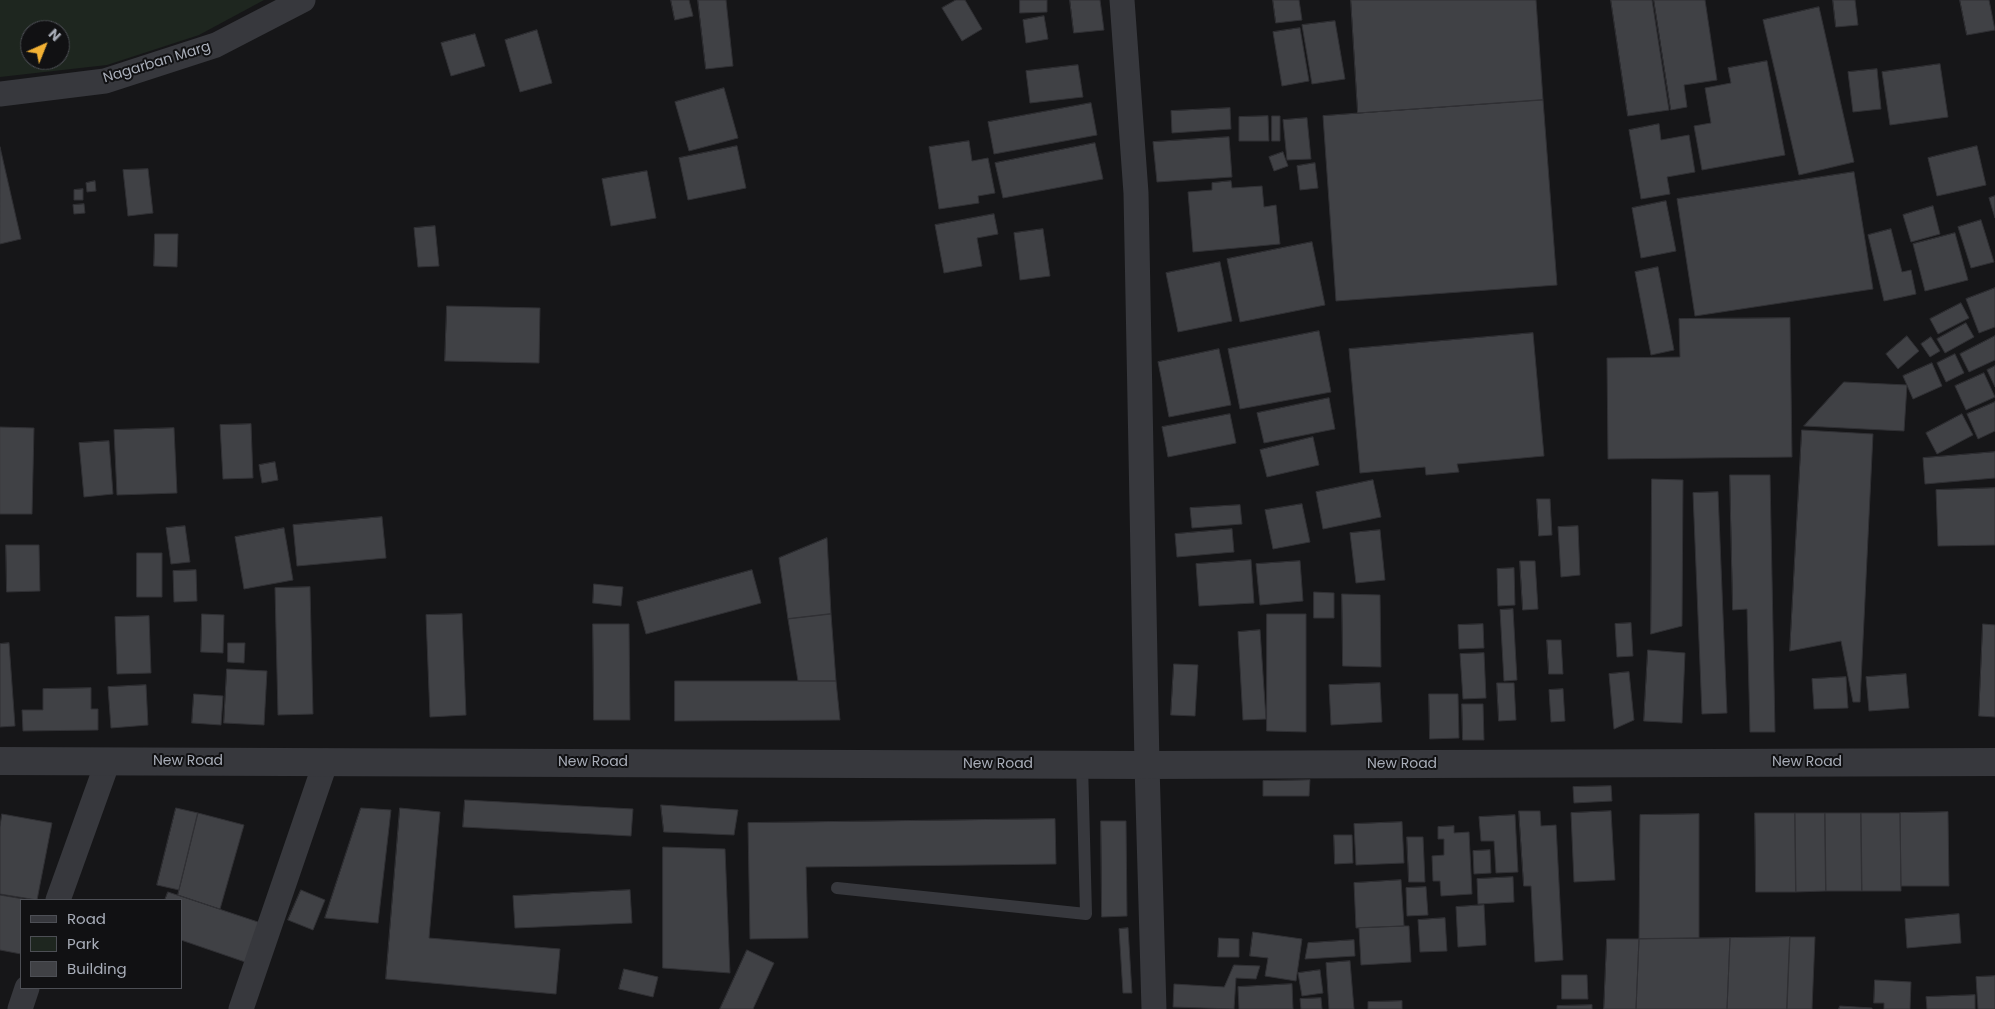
<!DOCTYPE html>
<html>
<head>
<meta charset="utf-8">
<style>
  body { margin:0 }
  #map { position:relative; width:1995px; height:1009px; overflow:hidden; background:#161618; font-family:Poppins,sans-serif }
  canvas { display:block }
  .legend { position:absolute; left:20px; top:899px; width:162px; height:90px; box-sizing:border-box; background:#111113; border:1px solid #4d4f55; margin:0; padding:6px 9px; list-style:none; font-size:15px; color:#a8adb8 }
  .legend li { display:flex; align-items:center; gap:10px; height:25px }
  .legend b { width:25px; border:1px solid #4d4f55 }
  .north { position:absolute; left:20px; top:20px; width:50px; height:50px; box-sizing:border-box; background:#111113; border:1px solid #4d4f55; border-radius:50%; rotate:44deg; font-size:14px; font-weight:700; line-height:20px; text-align:center; color:#a8adb8 }
  .north::after { content:''; display:block; margin:auto; width:18px; height:22px; background:#f2b134; clip-path:polygon(50% 0,100% 100%,50% 72%,0 100%) }
</style>
</head>
<body>
<div id="map">
<canvas width="1995" height="1009"></canvas>
<ul class="legend">
<li><b style="height:6px;background:#37383d"></b>Road</li>
<li><b style="height:14px;background:#1e261f"></b>Park</li>
<li><b style="height:14px;background:#404145"></b>Building</li>
</ul>
<div class="north">N</div>
</div>
<script>
const ctx = document.querySelector('canvas').getContext('2d');
ctx.lineJoin = 'round';
function fill(path, color) {
  ctx.fillStyle = color;
  ctx.fill(path, 'evenodd');
}
function strokePath(path, color, width, dash) {
  ctx.strokeStyle = color;
  ctx.lineWidth = width;
  ctx.lineCap = dash ? 'butt' : 'round';
  ctx.setLineDash(dash || []);
  ctx.stroke(path);
}
function write(font, color, halo, rows, align = 'center') {
  ctx.font = font + ' Poppins,sans-serif';
  ctx.lineWidth = 4;
  ctx.setLineDash([]);
  ctx.textBaseline = 'middle';
  ctx.strokeStyle = halo;
  ctx.fillStyle = color;
  for (const [text, x, y, turn = 0] of rows) {
    ctx.save();
    ctx.translate(x, y);
    ctx.rotate((+turn || 0) * Math.PI / 180);
    ctx.textAlign = isNaN(turn) ? turn : align;
    if (halo) ctx.strokeText(text, 0, 0);
    ctx.fillText(text, 0, 0);
    ctx.restore();
  }
}
fill(new Path2D(`
  M0,0H264L199,35L107,65L0,77ZM30,30H60V60H30Z`), '#1e261f');
const building = new Path2D(`
  M671,0H689L693,16L675,20Z
  M698,0H726L733,66L706,69Z
  M956,0H965L982,29L962,41L942,8Z
  M1020,0H1047V12L1020,13Z
  M1070,0H1100L1104,30L1074,33Z
  M1273,0H1299L1302,20L1276,23Z
  M1351,0H1536L1543,100L1358,113Z
  M1611,0H1652L1669,110L1628,116Z
  M1654,0H1705L1717,80L1684,85L1687,107L1671,110Z
  M1833,0H1855L1858,25L1836,27Z
  M1960,0H1989L1995,30L1967,35Z
  M1819,7L1854,162L1799,175L1763,20Z
  M1044,16L1048,39L1026,43L1023,20Z
  M1335,21L1345,79L1312,84L1302,25Z
  M1300,28L1309,81L1282,86L1273,32Z
  M537,30L552,83L520,92L505,40Z
  M475,34L485,66L451,76L441,43Z
  M1767,61L1785,155L1702,170L1694,126L1711,123L1705,88L1731,83L1728,68Z
  M1940,64L1948,117L1890,125L1882,72Z
  M1078,65L1083,97L1030,103L1026,71Z
  M1877,69L1881,109L1853,112L1848,72Z
  M724,88L738,138L689,151L675,102Z
  M1543,100L1557,285L1336,301L1323,116Z
  M1091,103L1097,135L994,154L988,122Z
  M1230,108L1231,129L1172,133L1171,111Z
  M1268,116L1269,141H1239V117Z
  M1272,116H1280V141H1272Z
  M1307,118L1311,159L1287,160L1283,120Z
  M1659,124L1661,140L1689,135L1695,172L1667,177L1670,194L1641,199L1629,130Z
  M1229,137L1232,177L1157,182L1153,142Z
  M969,141L972,161L988,158L995,193L978,196L979,203L939,209L929,147Z
  M1095,143L1103,179L1003,198L995,163Z
  M737,146L746,188L688,200L679,158Z
  M1977,146L1986,185L1937,196L1928,158Z
  M0,147L21,239L0,244Z
  M1283,152L1288,166L1274,171L1269,157Z
  M1315,163L1318,188L1300,190L1297,166Z
  M148,169L153,213L128,216L123,170Z
  M647,171L656,218L611,226L602,179Z
  M1854,172L1873,289L1695,316L1677,199Z
  M95,181L96,191L87,192L86,183Z
  M1231,181L1232,188L1262,186L1264,207L1276,205L1280,244L1193,252L1188,192L1212,190V183Z
  M83,189V200H74V190Z
  M1995,196V218L1989,198Z
  M1666,201L1676,251L1641,258L1632,208Z
  M84,204L85,213L74,214L73,205Z
  M1933,206L1940,234L1911,242L1903,215Z
  M994,214L998,234L977,238L982,266L944,273L935,225Z
  M1981,220L1994,262L1971,268L1958,227Z
  M435,226L439,266L418,267L414,228Z
  M1043,229L1050,276L1020,280L1014,233Z
  M1891,229L1902,272L1911,270L1916,294L1884,301L1868,235Z
  M1955,233L1968,280L1925,291L1913,244Z
  M155,234H178L177,267L154,266Z
  M1312,242L1325,305L1240,322L1227,259Z
  M1220,262L1232,321L1178,332L1166,273Z
  M1658,267L1674,350L1651,355L1635,272Z
  M1995,288V327L1979,333L1966,299Z
  M1961,303L1969,318L1938,334L1930,319Z
  M447,306L540,308L539,363L445,361Z
  M1790,318L1792,457L1608,459L1607,358L1680,357L1679,319Z
  M1966,323L1974,337L1945,353L1937,339Z
  M1319,331L1331,392L1240,409L1228,349Z
  M1533,333L1544,456L1457,464L1459,472L1426,475L1425,467L1360,473L1349,349Z
  M1907,336L1919,351L1898,369L1886,354Z
  M1995,336V360L1969,372L1960,354Z
  M1931,337L1940,351L1930,357L1921,344Z
  M1219,349L1231,405L1169,417L1158,362Z
  M1955,354L1964,373L1946,382L1937,363Z
  M1932,363L1942,386L1913,399L1903,376Z
  M1995,366V387L1987,370Z
  M1984,373L1995,397L1966,410L1955,386Z
  M1844,382L1907,385L1904,431L1804,426Z
  M1329,398L1335,429L1264,443L1257,413Z
  M1995,402V431L1978,439L1967,414Z
  M1230,414L1236,443L1168,457L1162,427Z
  M1962,414L1973,435L1937,454L1926,433Z
  M251,424L253,478L223,479L220,425Z
  M0,427L34,428L32,514H0Z
  M174,428L177,493L117,495L114,430Z
  M1802,430L1873,434L1860,702H1853L1841,641L1790,651Z
  M1313,437L1319,465L1267,477L1260,450Z
  M109,441L113,494L84,497L79,443Z
  M1995,452V478L1925,484L1923,458Z
  M275,462L278,480L262,483L259,465Z
  M1730,475H1770L1775,732H1750L1747,609L1733,610Z
  M1652,479L1683,480L1682,626L1651,634Z
  M1373,480L1381,517L1323,529L1316,492Z
  M1995,488V545L1938,546L1936,490Z
  M1718,492L1727,713L1702,714L1693,493Z
  M1537,499H1550L1552,535L1539,536Z
  M1302,504L1310,542L1273,549L1265,510Z
  M1240,505L1242,524L1192,528L1190,508Z
  M382,517L386,558L297,566L293,525Z
  M185,526L190,562L171,564L166,528Z
  M1578,526L1580,575L1561,577L1558,527Z
  M284,528L293,580L244,589L235,537Z
  M1232,529L1234,552L1177,557L1175,534Z
  M1380,530L1385,580L1356,583L1350,533Z
  M827,538L831,614L788,619L779,558Z
  M6,545H39L40,591L7,592Z
  M137,553H162V597H137Z
  M1251,560L1254,603L1199,606L1196,564Z
  M1300,561L1303,601L1260,605L1256,564Z
  M1520,561H1535L1538,609L1523,610Z
  M1514,568L1515,605L1498,606L1497,569Z
  M196,570L197,601L174,602L173,571Z
  M752,570L761,603L646,634L637,602Z
  M594,584L623,587L621,606L593,603Z
  M310,587L313,714L278,715L275,588Z
  M1314,592L1334,593V618H1314Z
  M1342,594L1380,595L1381,667L1343,666Z
  M1513,609L1517,680L1504,681L1500,610Z
  M202,614L224,615L223,653L201,652Z
  M462,614L466,715L430,717L426,615Z
  M831,614L836,681H798L788,619Z
  M1267,614H1306V732L1267,731Z
  M149,616L151,673L117,674L115,617Z
  M1631,623L1633,656L1617,657L1615,624Z
  M593,624H629L630,720H594Z
  M1483,624L1484,648L1459,649L1458,625Z
  M1983,624L1995,625V717L1979,716Z
  M1260,630L1266,719L1243,720L1238,632Z
  M1547,640H1561L1563,674H1549Z
  M9,643L15,726L0,727V644Z
  M228,643H245L244,663L228,662Z
  M1648,650L1685,653L1682,723L1644,721Z
  M1484,653L1486,698L1463,699L1460,654Z
  M1174,664L1198,665L1195,716L1171,715Z
  M227,669L267,671L264,725L224,723Z
  M1629,672L1634,720L1614,729L1609,674Z
  M1906,674L1909,708L1869,711L1866,677Z
  M1846,677L1848,708L1814,709L1812,679Z
  M675,681H836L840,720L675,721Z
  M1380,683L1382,722L1331,725L1329,685Z
  M1497,683H1514L1516,720L1499,721Z
  M146,685L148,725L111,728L108,687Z
  M91,688V709H98V730L23,731L22,710H43V689Z
  M1563,689L1565,721L1551,722L1549,690Z
  M194,694L223,696L221,725L192,723Z
  M1429,694H1458L1459,738L1430,739Z
  M1462,704H1483L1484,740H1463Z
  M1310,780L1309,796H1263V781Z
  M1611,786L1612,801L1574,803L1573,787Z
  M465,800L633,809L631,836L463,827Z
  M661,805L738,810L734,835L664,832Z
  M176,808L198,813L179,890L157,885Z
  M361,808L391,810L378,923L325,918Z
  M400,808L440,812L429,938L560,949L556,994L386,979Z
  M1519,811H1540L1541,826L1556,825L1563,960L1535,962L1531,886H1524Z
  M1611,811L1615,880L1574,882L1571,813Z
  M1948,812L1949,886H1901L1900,813Z
  M198,813L244,825L220,909L178,895Z
  M1755,813H1795L1796,892H1756Z
  M1795,813H1825L1826,891L1796,892Z
  M1825,813H1861L1862,891H1826Z
  M1861,813H1900L1901,891H1862Z
  M2,814L52,823L37,900L0,894V827Z
  M1699,814V938L1639,939L1640,815Z
  M1515,815L1518,872L1496,873L1494,841H1481L1479,817Z
  M1055,819L1056,864L806,867L808,938L750,939L748,823Z
  M1101,821H1126L1127,916L1102,917Z
  M1402,822L1404,863L1356,865L1354,824Z
  M1454,826V833L1469,832L1472,894L1441,896L1440,881H1433L1432,856L1444,855V839H1438V827Z
  M1334,835H1352L1353,863L1335,864Z
  M1407,837H1423L1425,882H1409Z
  M663,847L725,849L730,973L663,968Z
  M1490,850L1491,873L1474,874L1473,851Z
  M1513,877L1514,902L1478,904L1477,879Z
  M1401,880L1404,926L1356,928L1354,883Z
  M1426,887L1428,915L1407,916L1406,888Z
  M301,890L325,900L313,930L288,920Z
  M630,890L632,923L515,928L513,896Z
  M168,892L261,923L248,963L181,940V900H165Z
  M0,895L29,900H21V954L0,950Z
  M1484,905L1486,945L1458,947L1456,907Z
  M1959,914L1961,943L1907,948L1905,919Z
  M1445,918L1447,951L1420,952L1418,920Z
  M1404,926H1409L1411,962L1361,965L1359,928Z
  M1128,928L1132,993H1123L1119,929Z
  M1253,932L1302,939L1296,981L1265,976L1268,958L1250,956Z
  M1790,937H1815L1812,1009H1787Z
  M1790,937L1787,1009H1727L1730,938Z
  M1219,938L1239,939V957H1218Z
  M1730,938L1727,1009H1636L1639,939Z
  M1607,939H1639L1636,1009H1604Z
  M1354,940L1355,956L1305,959L1308,943Z
  M747,950L774,963L753,1009H720Z
  M1350,961L1354,1009H1329L1326,963Z
  M1234,965L1260,966L1256,979L1236,978L1234,1009L1173,1007L1174,984L1224,987Z
  M624,969L658,977L653,997L619,989Z
  M1320,970L1323,993L1302,996L1298,973Z
  M1562,975H1587L1588,999H1562Z
  M1995,976V1009H1978L1976,977Z
  M1875,980L1911,982L1910,1009H1884V1003H1874Z
  M1292,984L1293,1009H1239L1238,987Z
  M1975,995V1009H1927L1926,997Z
  M1321,998L1322,1009H1301L1300,999Z
  M1402,1001V1009H1368V1002Z
  M1592,1005V1009H1557V1006Z
  M1840,1006L1872,1008V1009H1839Z`);
fill(building, '#404145');
strokePath(building, '#303034', 1);
strokePath(new Path2D(`
  M837,888L1086,914L1082,764`), '#37383d', 12);
strokePath(new Path2D(`
  M1122,0L1136,193L1147,765L1154,1009
  M0,94L105,81L216,45L303,0
  M58,900L108,761
  M20,1009L27,988
  M241,1009L326,761`), '#37383d', 25);
strokePath(new Path2D(`
  M0,761L1147,765L1995,762`), '#37383d', 28);
write('14px', '#a8adb8', '#111113', [
  ["Nagarban Marg",157,63,-17],
  ["New Road",188,761],
  ["New Road",593,762],
  ["New Road",1807,762],
  ["New Road",998,764],
  ["New Road",1402,764]
]);
</script>
</body>
</html>
